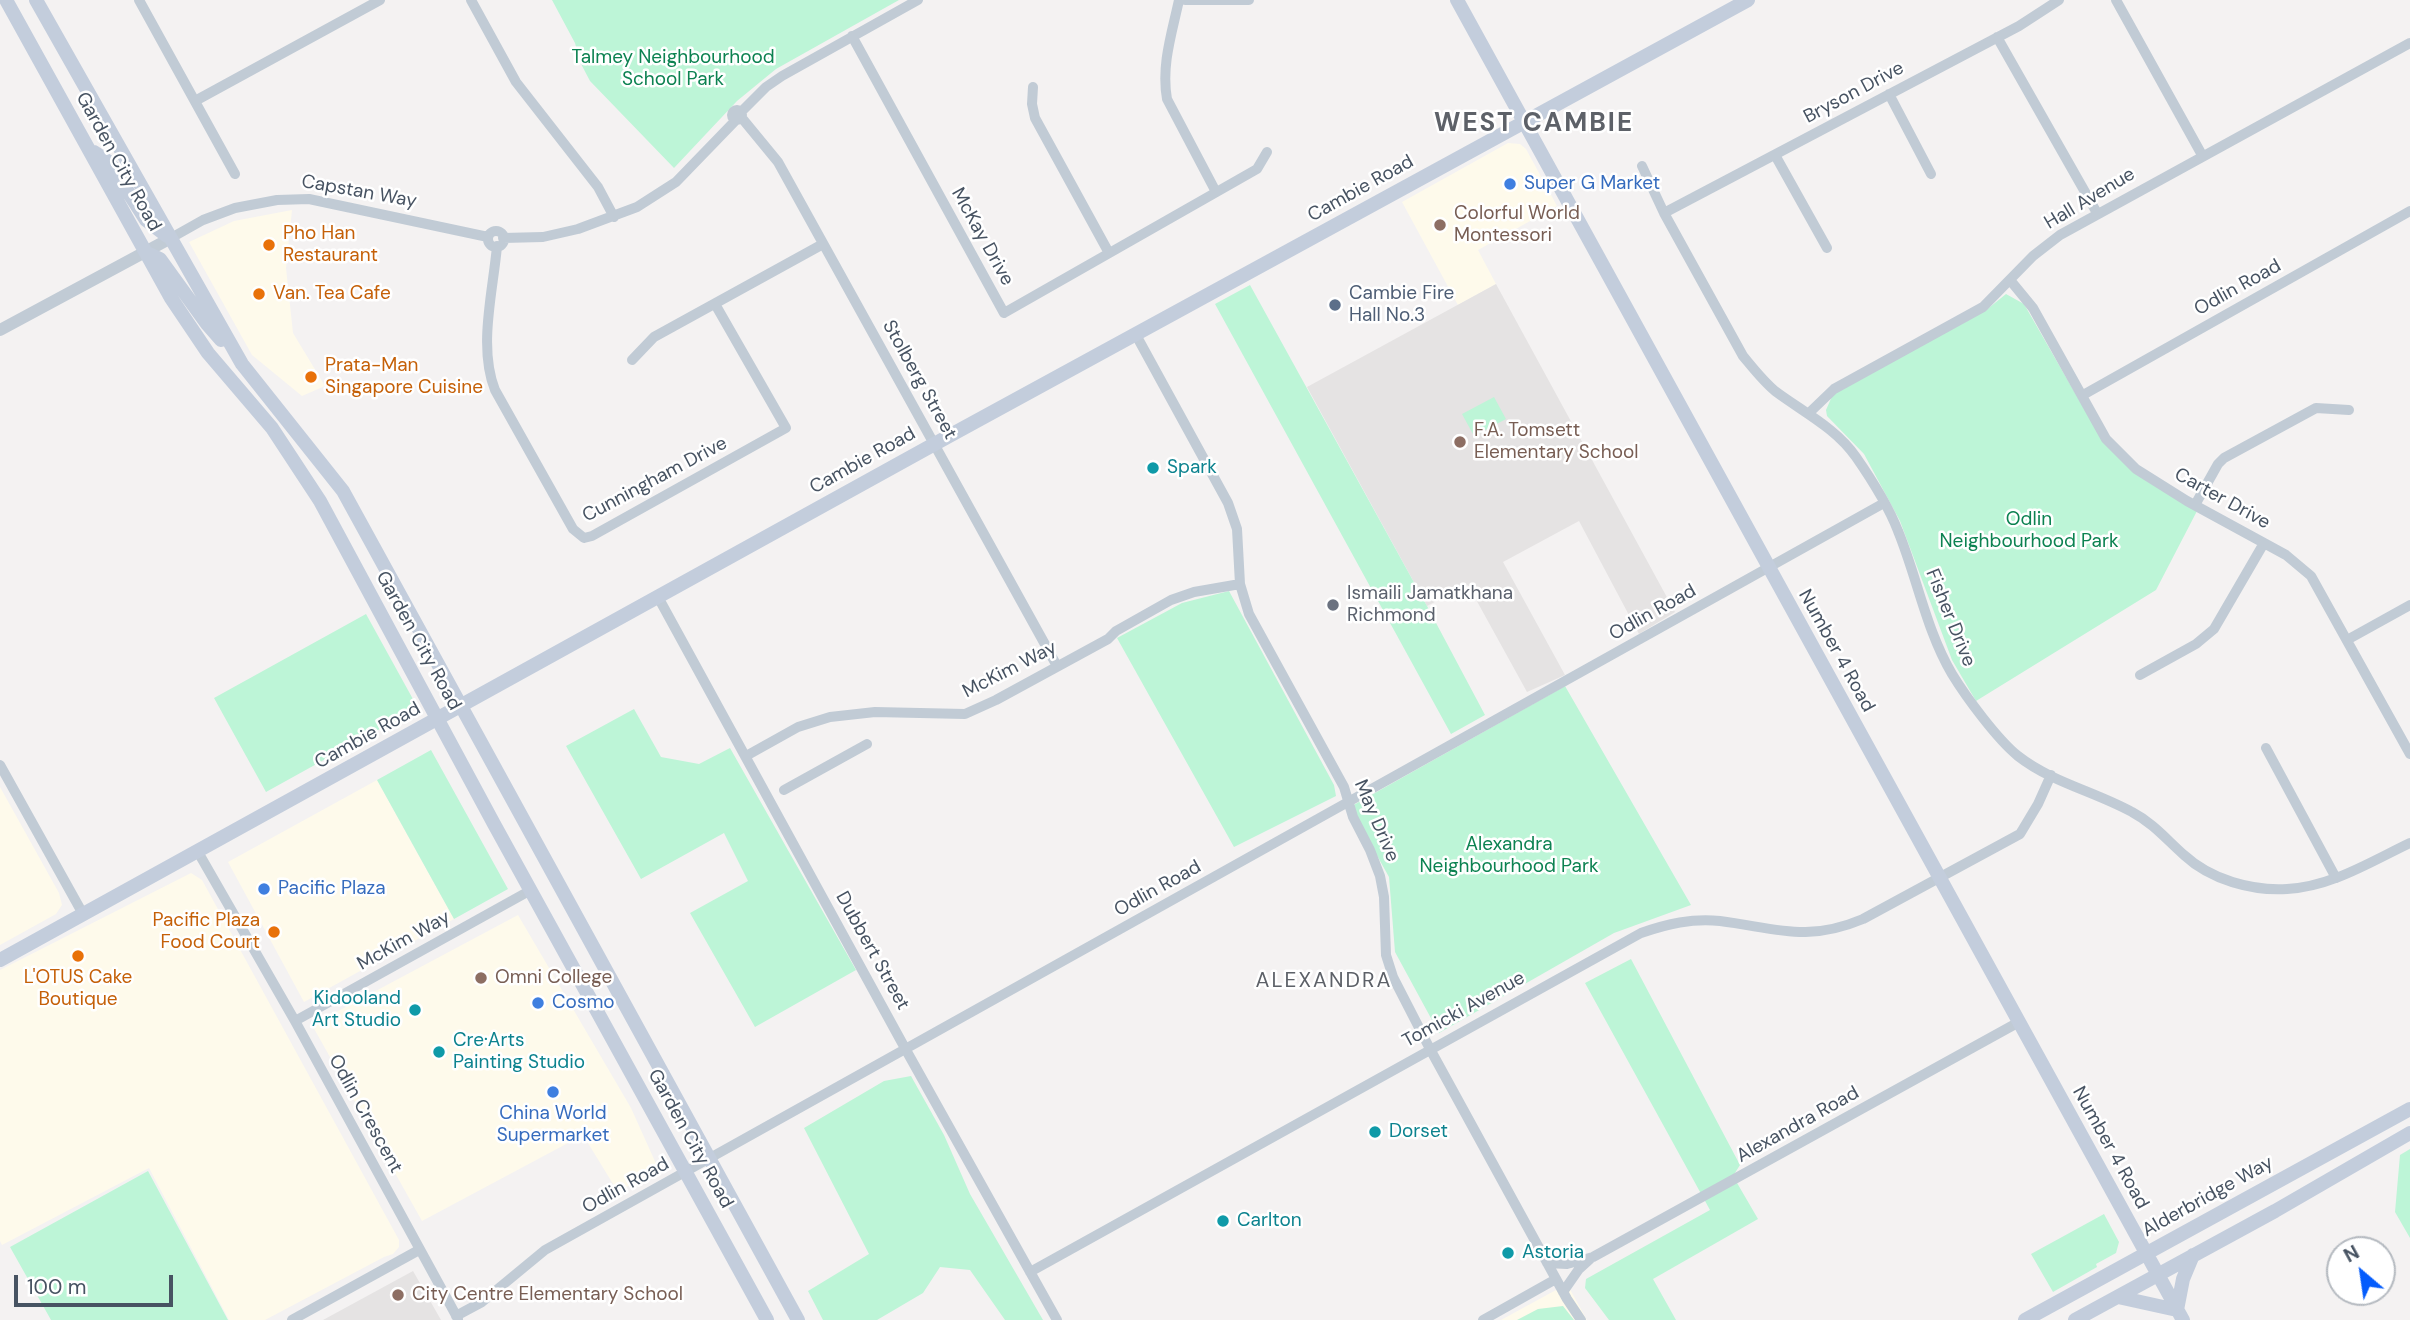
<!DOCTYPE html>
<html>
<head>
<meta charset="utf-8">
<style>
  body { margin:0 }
  #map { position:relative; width:2410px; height:1320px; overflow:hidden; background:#f4f2f2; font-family:"DM Sans",sans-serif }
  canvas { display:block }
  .north { position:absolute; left:2326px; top:1236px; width:70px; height:70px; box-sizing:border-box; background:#fff; border:2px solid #b5bac0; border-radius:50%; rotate:331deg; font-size:19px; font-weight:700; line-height:28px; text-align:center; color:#475362 }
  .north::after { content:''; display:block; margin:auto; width:24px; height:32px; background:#045cfc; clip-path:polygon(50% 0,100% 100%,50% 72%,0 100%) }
  .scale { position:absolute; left:14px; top:1275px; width:159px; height:32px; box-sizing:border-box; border:4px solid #475362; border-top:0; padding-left:9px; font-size:21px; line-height:24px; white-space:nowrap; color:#475362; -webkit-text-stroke:5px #fff; paint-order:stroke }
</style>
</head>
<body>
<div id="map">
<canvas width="2410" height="1320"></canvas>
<div class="north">N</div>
<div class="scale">100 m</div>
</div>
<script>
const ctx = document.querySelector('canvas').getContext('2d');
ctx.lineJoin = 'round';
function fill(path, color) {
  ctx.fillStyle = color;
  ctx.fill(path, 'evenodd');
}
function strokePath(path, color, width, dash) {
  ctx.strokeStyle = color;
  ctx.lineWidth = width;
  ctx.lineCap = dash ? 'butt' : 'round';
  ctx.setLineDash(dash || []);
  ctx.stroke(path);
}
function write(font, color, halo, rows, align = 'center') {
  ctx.font = font + ' "DM Sans",sans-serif';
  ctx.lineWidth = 5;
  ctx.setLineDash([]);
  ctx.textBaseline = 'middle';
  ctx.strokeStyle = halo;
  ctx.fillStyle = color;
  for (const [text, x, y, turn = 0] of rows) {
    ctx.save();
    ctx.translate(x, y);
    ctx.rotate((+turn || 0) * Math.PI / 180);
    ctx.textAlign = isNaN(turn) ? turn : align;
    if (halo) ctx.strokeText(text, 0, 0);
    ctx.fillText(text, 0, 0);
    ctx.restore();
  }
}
fill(new Path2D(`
  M1508,143L1520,144L1526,149L1557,206L1478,250L1496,284L1458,305L1402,202Z
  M292,210L286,268L293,333L325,386L302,396L252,355L189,242L234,221Z
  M377,780L454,919L304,1002L228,862Z
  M0,787L59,893L62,905L56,914L0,945Z
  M191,873L202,880L399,1240V1247L393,1254L384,1257L265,1320H229L149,1168L2,1245L0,1241V970Z
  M518,915L631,1108L658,1168L618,1192L583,1135L422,1221L312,1025Z
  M1567,1284L1587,1320H1501Z`), '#fefaeb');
fill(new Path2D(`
  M1496,284L1675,612L1639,634L1579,521L1503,562L1565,675L1527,692L1468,585L1427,606L1307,387Z
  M413,1271L441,1320H323Z`), '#e5e3e3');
fill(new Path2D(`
  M552,0H899L776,69L737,101L674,168L590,81L580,62L575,43Z
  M1250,285L1427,606L1485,715L1451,734L1215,304Z
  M2006,294L2024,304L2102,440L2197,511L2156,590L1976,701L1952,660L1900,521L1864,454L1827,416L1826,410L1833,394L1985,311Z
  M1494,397L1506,419L1474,436L1462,414Z
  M1229,591L1334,785L1336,796L1234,847L1117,638L1182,603Z
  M366,614L414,701L405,715L266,792L214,698Z
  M1565,686L1691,905L1614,933L1439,1033L1395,952L1389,877L1350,807Z
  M634,709L661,757L699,764L730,748L856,970L755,1027L690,913L748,881L724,833L641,879L566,746Z
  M431,750L508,889L454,919L377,780Z
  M1631,959L1740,1165L1733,1176L1758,1219L1653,1279L1676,1320H1609L1585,1288L1586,1279L1710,1210L1585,983Z
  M911,1076L944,1135L970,1194L1043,1320H1005L970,1270L940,1267L923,1293L877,1320H823L808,1291L869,1254L804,1128L884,1081Z
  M2410,1149V1238L2395,1212L2400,1155Z
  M148,1171L228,1320H51L10,1247Z
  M2104,1214L2119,1242L2116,1253L2096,1264L2097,1267L2053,1292L2031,1254Z
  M1563,1306L1574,1320H1517L1538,1309Z`), '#bdf5d7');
strokePath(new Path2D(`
  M139,0L235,174
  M471,0L516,82L598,187L614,217
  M1179,0C1172,33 1161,65 1167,99L1216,192
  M1185,0H1249
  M2116,0L2202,155
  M852,36L1004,313L1257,169L1267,152
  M1997,37L2097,213
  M1033,87L1032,104L1035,118L1109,253
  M1889,94L1931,174
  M195,101L380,0
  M732 115a5 5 0 1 1 10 0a5 5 0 1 1-10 0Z
  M741,112L766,87L782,76L918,0
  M741,117L778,162L1057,666
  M1775,155L1827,248
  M1642,166L1664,213L1743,356C1753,368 1763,381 1775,391C1803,412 1836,428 1856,457C1872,480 1888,505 1898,531C1917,577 1926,630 1952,674C1966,697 1997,739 2018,756C2051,782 2096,792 2132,812C2153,823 2167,840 2184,855C2211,880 2252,891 2287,889C2331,887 2372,861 2410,843
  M1664,213L2019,26L2059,0
  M488 239a8 8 0 1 1 16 0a8 8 0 1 1-16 0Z
  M171,238L203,220L235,208L277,200L309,199L488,237
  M503,238L543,237L578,229L637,207L676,182L736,120
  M497,246C493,292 478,347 495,390L573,529L584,538L592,536L786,428L715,304
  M2010,280L2033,308L2106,439L2136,469L2187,501L2286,555L2311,576L2410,754
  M1136,335L1228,503L1237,529L1240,584L1249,614L1344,787L1353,817L1370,850L1380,876L1384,897L1386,955L1393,977L1430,1049L1567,1299L1581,1320
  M632,360L654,337L823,244
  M2083,395L2410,211
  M1809,413L1834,389L1983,307L2033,256L2060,235L2410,43
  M2195,505L2218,464L2224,458L2316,408L2349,410
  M658,597L906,1050L1057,1320
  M2347,640L2410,605
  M2140,675L2196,644L2214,629L2264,543
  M2266,748L2336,878
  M746,756L798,727L830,717L875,712L965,714L996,700L1108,639L1116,631L1171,600L1194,592L1240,584
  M0,765L83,914
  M784,790L867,744
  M198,852L295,1021L458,1319
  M295,1021L531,890
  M1547,1263L1567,1264L1593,1257L2019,1022
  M1030,1272L1641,933C1667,924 1692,918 1720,921C1776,928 1806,943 1863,919L2020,834L2038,804L2051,775
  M1563,1292L1579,1269L1590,1259
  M456,1316L482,1302L545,1250L1884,503
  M292,1320L419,1250
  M1483,1320L1556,1279`), '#c1cbd5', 10);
strokePath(new Path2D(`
  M0,330L171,238`), '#c1cbd5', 12);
strokePath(new Path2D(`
  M6,0L171,298L208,353L272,428L320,501L494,824L767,1320
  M36,0L242,364L343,491L798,1320
  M1457,0L2183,1320
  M94,152L109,162L146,220L167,236
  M147,253L160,259L207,324L221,340
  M0,960L949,436L1748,0
  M2118,1297L2177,1310
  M2177,1310L2183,1279L2193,1255
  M2025,1320L2410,1109
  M2075,1320L2275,1211L2410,1133`), '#c3cddc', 14);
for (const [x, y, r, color] of [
  [1510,184,7,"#3f7fe0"],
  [1440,225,7,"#8d6e63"],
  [269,245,7,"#e8710a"],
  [259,294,7,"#e8710a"],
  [1335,305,7,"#5c6f8a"],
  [311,377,7,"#e8710a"],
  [1460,442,7,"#8d6e63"],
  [1153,468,7,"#0f9aa8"],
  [1333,605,7,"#6b7280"],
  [264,889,7,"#3f7fe0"],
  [274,932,7,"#e8710a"],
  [78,956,7,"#e8710a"],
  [481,978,7,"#8d6e63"],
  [538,1003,7,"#3f7fe0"],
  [415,1010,7,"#0f9aa8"],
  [439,1052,7,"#0f9aa8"],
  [553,1092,7,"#3f7fe0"],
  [1375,1132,7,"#0f9aa8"],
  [1223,1221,7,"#0f9aa8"],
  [1508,1253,7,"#0f9aa8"],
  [398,1295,7,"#8d6e63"]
]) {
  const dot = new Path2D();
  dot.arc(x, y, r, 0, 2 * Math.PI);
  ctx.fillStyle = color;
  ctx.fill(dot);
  strokePath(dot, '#fff', 2.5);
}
write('19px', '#0c8251', '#fff', [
  ["Talmey Neighbourhood",673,58],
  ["School Park",673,80],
  ["Odlin",2029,520],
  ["Neighbourhood Park",2029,542],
  ["Alexandra",1509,845],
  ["Neighbourhood Park",1509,867]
]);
write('19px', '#475362', '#fff', [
  ["Bryson Drive",1854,93,-28],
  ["Garden City Road",118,162,61],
  ["Cambie Road",1361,189,-29],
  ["Capstan Way",359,192,10],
  ["Hall Avenue",2090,199,-31],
  ["McKay Drive",982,237,61],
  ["Odlin Road",2238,288,-29],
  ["Stolberg Street",919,380,61],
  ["Cambie Road",863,461,-29],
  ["Cunningham Drive",655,480,-28],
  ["Carter Drive",2222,499,29],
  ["Odlin Road",1653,613,-29],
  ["Fisher Drive",1950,618,68],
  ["Garden City Road",418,641,61],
  ["Number 4 Road",1836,651,61],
  ["McKim Way",1010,670,-27],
  ["Cambie Road",368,736,-29],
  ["May Drive",1376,821,67],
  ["Odlin Road",1158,889,-29],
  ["McKim Way",404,941,-29],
  ["Dubbert Street",872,951,61],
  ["Tomicki Avenue",1464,1010,-29],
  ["Odlin Crescent",365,1114,61],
  ["Alexandra Road",1798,1125,-29],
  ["Garden City Road",690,1139,61],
  ["Number 4 Road",2110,1148,61],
  ["Odlin Road",626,1186,-29],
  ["Alderbridge Way",2208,1197,-29]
]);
write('19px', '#366cbe', '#fff', [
  ["Super G Market",1524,184],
  ["Pacific Plaza",278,889],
  ["Cosmo",552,1003],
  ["China World",553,1114,"center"],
  ["Supermarket",553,1136,"center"]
], 'left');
write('19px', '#785e54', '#fff', [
  ["Colorful World",1454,214],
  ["Montessori",1454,236],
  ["F.A. Tomsett",1474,431],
  ["Elementary School",1474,453],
  ["Omni College",495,978],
  ["City Centre Elementary School",412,1295]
], 'left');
write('19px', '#c56008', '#fff', [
  ["Pho Han",283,234],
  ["Restaurant",283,256],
  ["Van. Tea Cafe",273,294],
  ["Prata-Man",325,366],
  ["Singapore Cuisine",325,388],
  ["Pacific Plaza",260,921,"right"],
  ["Food Court",260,943,"right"],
  ["L'OTUS Cake",78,978,"center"],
  ["Boutique",78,1000,"center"]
], 'left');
write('19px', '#4e5e75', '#fff', [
  ["Cambie Fire",1349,294],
  ["Hall No.3",1349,316]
], 'left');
write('19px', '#0d838f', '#fff', [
  ["Spark",1167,468],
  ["Kidooland",401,999,"right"],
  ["Art Studio",401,1021,"right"],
  ["Cre·Arts",453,1041],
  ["Painting Studio",453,1063],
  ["Dorset",1389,1132],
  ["Carlton",1237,1221],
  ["Astoria",1522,1253]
], 'left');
write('19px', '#5b616d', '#fff', [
  ["Ismaili Jamatkhana",1347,594],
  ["Richmond",1347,616]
], 'left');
ctx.letterSpacing = '2px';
write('21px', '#5d6168', '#fff', [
  ["ALEXANDRA",1324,981]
]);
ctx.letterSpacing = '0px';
ctx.letterSpacing = '2px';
write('bold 26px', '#5d6168', '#fff', [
  ["WEST CAMBIE",1534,124]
]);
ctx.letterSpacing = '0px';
</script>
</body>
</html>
